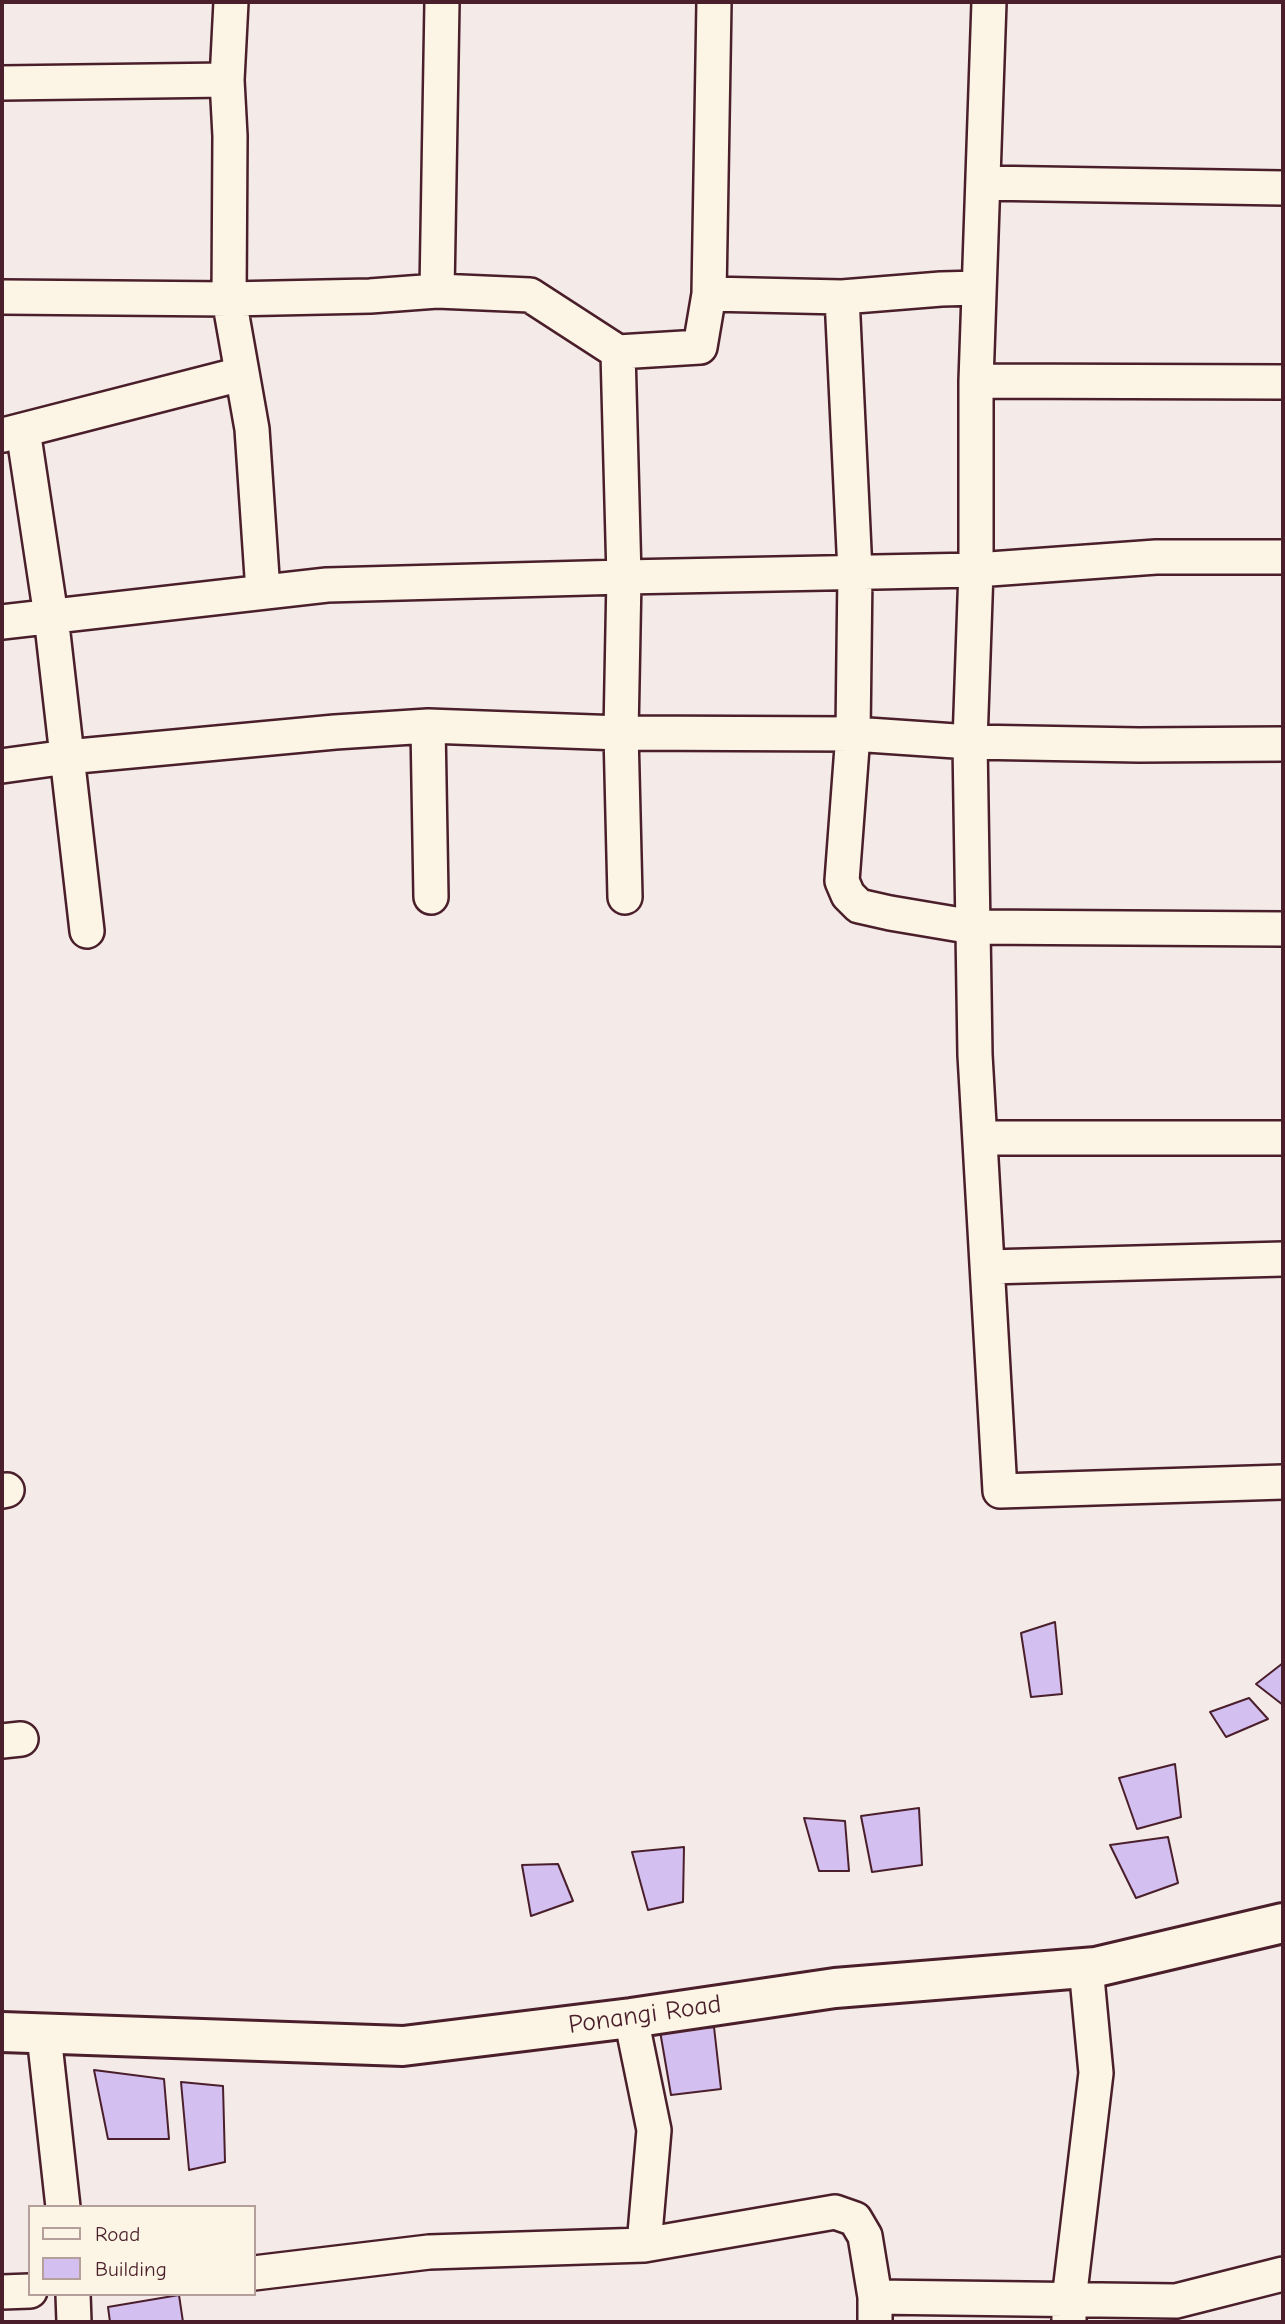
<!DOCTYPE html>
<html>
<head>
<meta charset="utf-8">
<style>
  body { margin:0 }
  #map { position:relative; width:1285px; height:2324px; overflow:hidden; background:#f4eae7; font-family:"Comic Neue",sans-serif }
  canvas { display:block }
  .frame { position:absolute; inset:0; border:4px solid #4a1f2b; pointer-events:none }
  .legend { position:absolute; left:28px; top:2205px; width:228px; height:91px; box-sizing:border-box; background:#fcf5e5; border:2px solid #b59f9b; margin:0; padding:9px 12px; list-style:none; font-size:21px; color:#4a1f2b }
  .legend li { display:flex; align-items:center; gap:14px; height:35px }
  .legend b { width:35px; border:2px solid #b59f9b }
</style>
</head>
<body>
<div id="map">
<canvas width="1285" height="2324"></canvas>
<div class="frame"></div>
<ul class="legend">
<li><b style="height:9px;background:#fcf5e5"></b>Road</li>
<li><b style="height:19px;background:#d3bff0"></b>Building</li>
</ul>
</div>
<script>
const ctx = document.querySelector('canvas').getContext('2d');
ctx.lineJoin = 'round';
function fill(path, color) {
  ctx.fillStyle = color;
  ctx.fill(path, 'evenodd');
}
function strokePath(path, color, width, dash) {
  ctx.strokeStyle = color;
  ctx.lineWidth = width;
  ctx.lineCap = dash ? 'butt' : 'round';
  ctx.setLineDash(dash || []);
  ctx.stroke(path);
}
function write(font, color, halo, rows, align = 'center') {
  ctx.font = font + ' "Comic Neue",sans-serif';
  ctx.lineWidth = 5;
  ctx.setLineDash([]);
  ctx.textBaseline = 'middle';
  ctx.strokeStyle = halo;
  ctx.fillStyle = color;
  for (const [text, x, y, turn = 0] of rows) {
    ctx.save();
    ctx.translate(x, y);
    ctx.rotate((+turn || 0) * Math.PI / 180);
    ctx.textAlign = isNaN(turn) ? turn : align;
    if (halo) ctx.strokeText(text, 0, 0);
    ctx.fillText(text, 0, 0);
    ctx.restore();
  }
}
const building = new Path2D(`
  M1055,1622L1062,1694L1031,1697L1021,1633Z
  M1283,1663V1705L1256,1684Z
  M1249,1698L1268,1719L1226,1737L1210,1712Z
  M1175,1764L1181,1817L1137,1829L1119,1778Z
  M919,1808L922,1865L872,1872L861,1816Z
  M804,1818L845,1821L849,1871H819Z
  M1168,1837L1178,1883L1136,1898L1110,1845Z
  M684,1847L683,1902L648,1910L632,1852Z
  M558,1864L573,1901L531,1916L522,1865Z
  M714,2027L721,2089L671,2095L660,2031Z
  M94,2070L164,2079L169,2139H108Z
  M181,2082L223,2086L225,2162L189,2170Z
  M179,2295L183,2322H110L108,2307Z`);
fill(building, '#d3bff0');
strokePath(building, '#4a1f2b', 2);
const minor = new Path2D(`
  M231,2L227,80L230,136L229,299L252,429L263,592
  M2,83L227,80
  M983,183L1283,188
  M979,288L941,289L842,297L855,572L853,734L842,881L848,895L859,906L890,913L973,927L1283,929
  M437,291L442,2
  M709,294L714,2
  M2,297L229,299L370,296L437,291L530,295L618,352
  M976,381L989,2
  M1283,382L976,381V570L970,742L975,1055L1000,1491L1283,1482
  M23,430L51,616L87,931
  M3,435L241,374
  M2,622L327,585L624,577L976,570L1156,557H1283
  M428,726L431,897
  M2,766L67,757L335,732L428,726L621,733L853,734L970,742L1139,745L1283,744
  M625,897L621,733L624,577L618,352L700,347L709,294L842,297
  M981,1138H1283
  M988,1267L1283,1259
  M2,1491L7,1490
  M2,1741L21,1739
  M631,2018L654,2130L644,2245L835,2212L855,2219L865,2236L875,2297
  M44,2035L63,2207
  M254,2273L429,2252L644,2245
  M2,2292L30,2291
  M73,2294L74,2322
  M1069,2320V2300L1096,2073L1086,1967
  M875,2322V2297L1176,2301L1283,2274`);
const tertiary = new Path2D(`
  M2,2032L403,2046L631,2018L835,1988L1096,1967L1283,1923`);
strokePath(minor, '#4a1f2b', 38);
strokePath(tertiary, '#4a1f2b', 44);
strokePath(minor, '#fcf5e5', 33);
strokePath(tertiary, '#fcf5e5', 38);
write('26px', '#4a1f2b', '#fcf5e5', [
  ["Ponangi Road",645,2015,-8]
]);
</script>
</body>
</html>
